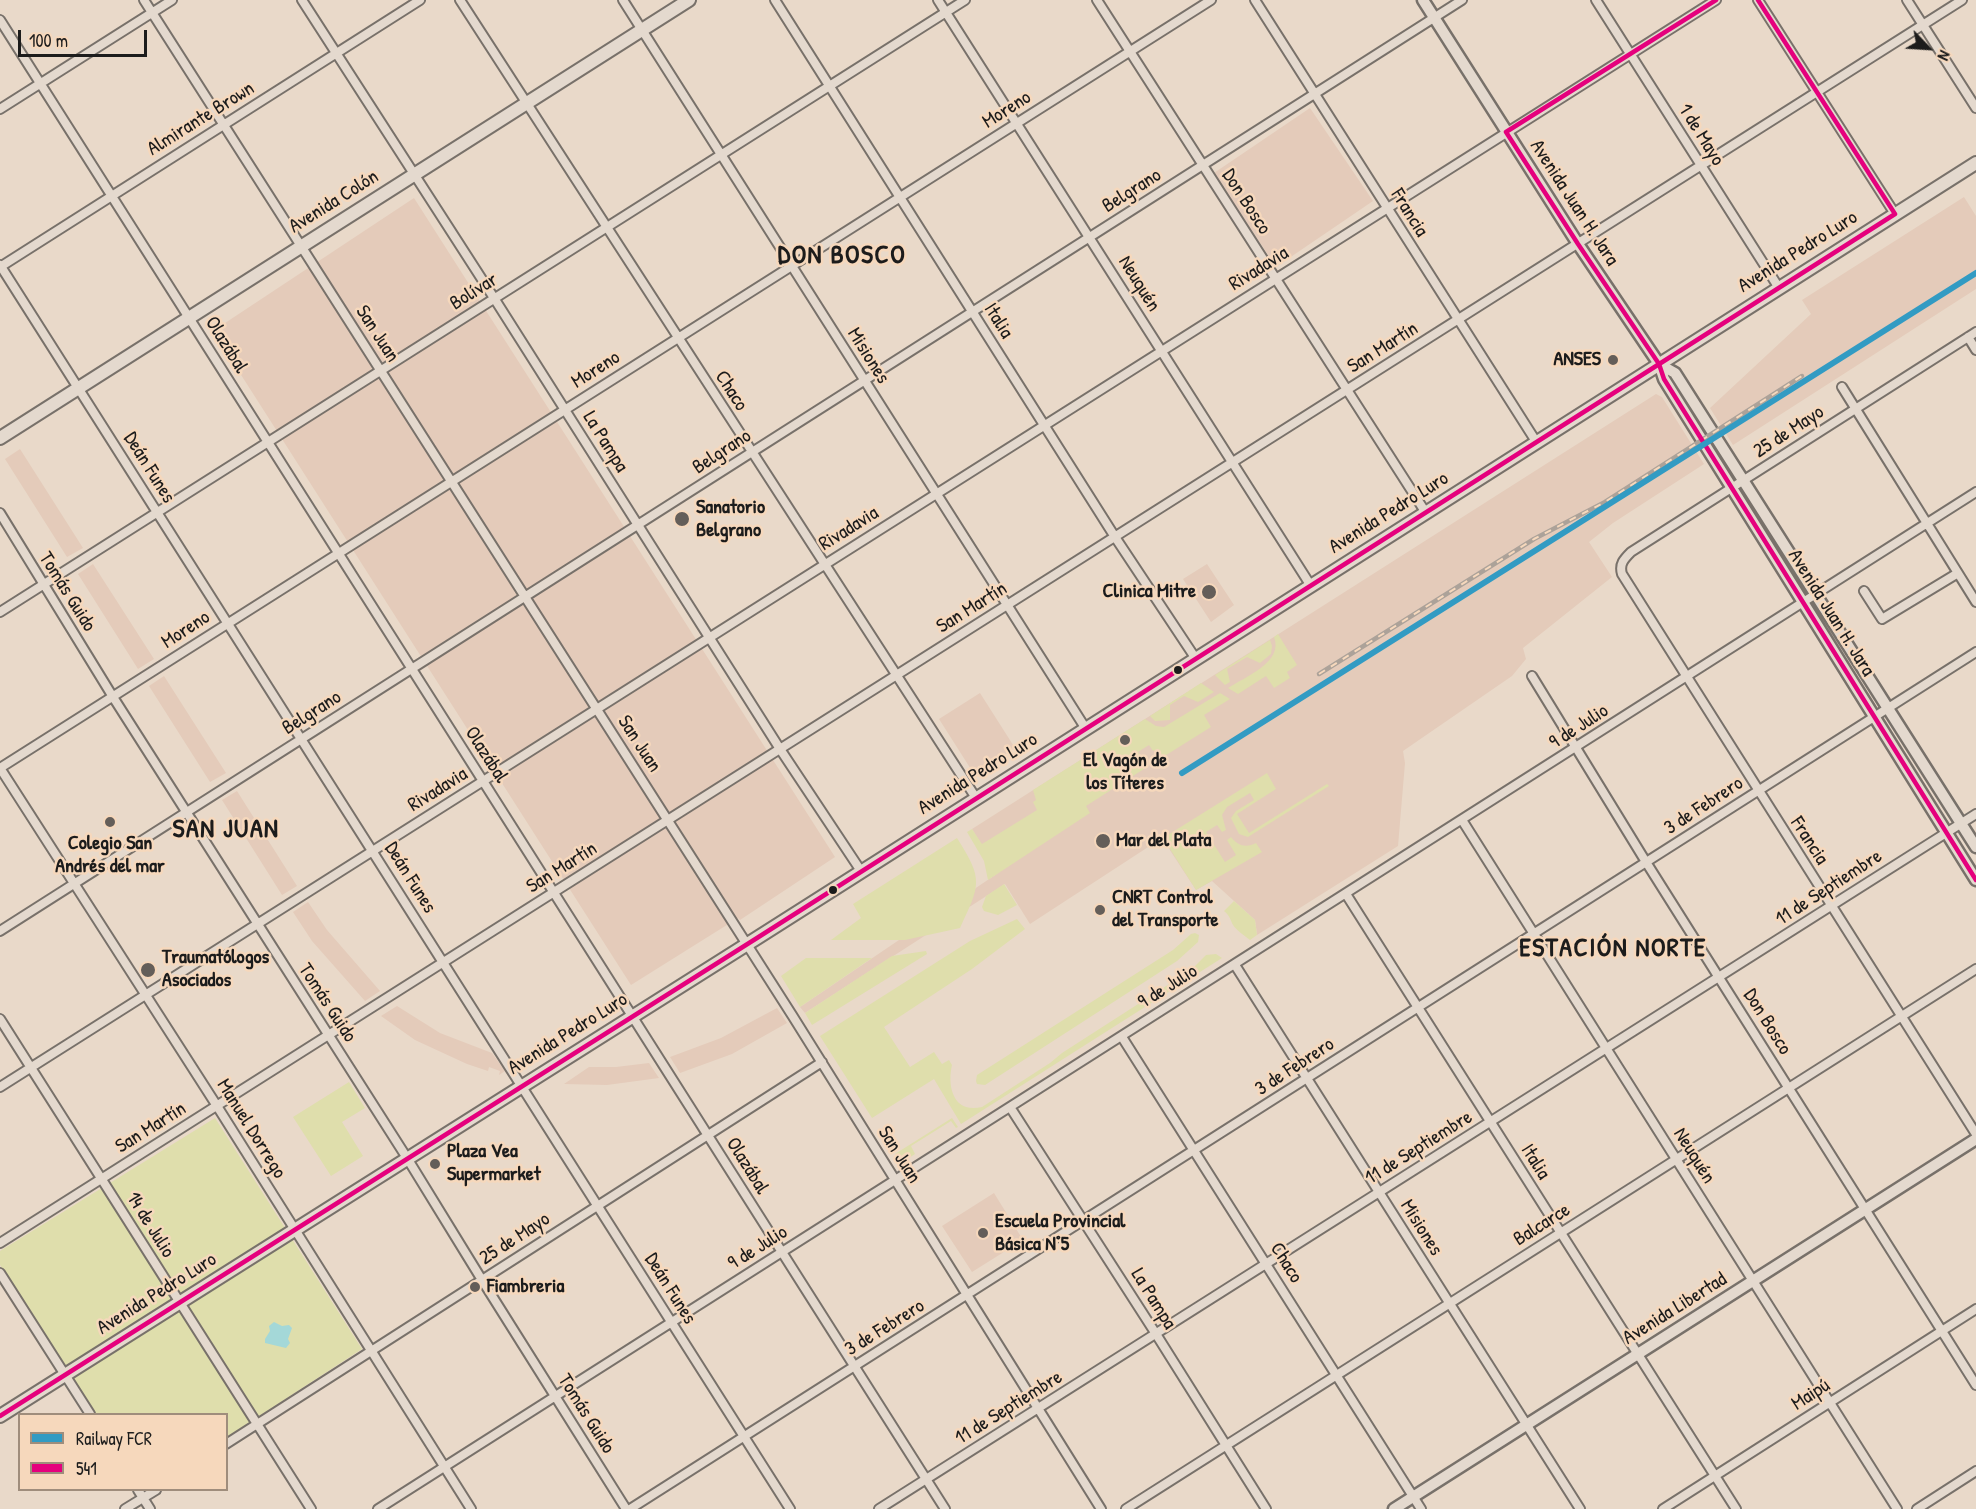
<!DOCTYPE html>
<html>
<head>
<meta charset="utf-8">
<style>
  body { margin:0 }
  #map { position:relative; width:1976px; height:1509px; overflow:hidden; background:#e9d9c9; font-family:"Patrick Hand",sans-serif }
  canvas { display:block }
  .legend { position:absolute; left:18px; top:1413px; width:210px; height:78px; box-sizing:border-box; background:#f6d8bc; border:2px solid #9f8d7c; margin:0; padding:8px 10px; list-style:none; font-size:18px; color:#1c1c1c }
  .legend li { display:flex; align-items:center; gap:12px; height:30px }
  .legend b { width:30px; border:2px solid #9f8d7c }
  .north { position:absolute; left:1898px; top:18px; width:60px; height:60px; -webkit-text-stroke:4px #f6d8bc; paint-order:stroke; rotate:115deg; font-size:16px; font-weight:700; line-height:24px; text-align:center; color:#1c1c1c }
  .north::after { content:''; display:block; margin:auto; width:21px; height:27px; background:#1c1c1c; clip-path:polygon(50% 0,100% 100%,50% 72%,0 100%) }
  .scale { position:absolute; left:18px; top:30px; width:129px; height:27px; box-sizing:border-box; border:3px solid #1c1c1c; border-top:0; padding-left:8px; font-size:18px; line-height:21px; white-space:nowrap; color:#1c1c1c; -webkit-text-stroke:4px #f6d8bc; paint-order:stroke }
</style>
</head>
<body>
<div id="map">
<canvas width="1976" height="1509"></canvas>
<ul class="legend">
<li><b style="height:8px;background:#329bc3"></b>Railway FCR</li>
<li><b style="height:8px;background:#e5007d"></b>541</li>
</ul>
<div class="north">N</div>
<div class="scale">100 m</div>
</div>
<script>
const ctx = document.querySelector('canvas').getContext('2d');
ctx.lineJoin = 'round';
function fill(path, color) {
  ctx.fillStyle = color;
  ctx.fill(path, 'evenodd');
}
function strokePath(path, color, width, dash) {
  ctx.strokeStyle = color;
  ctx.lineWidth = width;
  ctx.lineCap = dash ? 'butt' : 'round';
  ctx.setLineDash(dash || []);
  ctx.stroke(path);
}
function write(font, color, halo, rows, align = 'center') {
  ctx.font = font + ' "Patrick Hand",sans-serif';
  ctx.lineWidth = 5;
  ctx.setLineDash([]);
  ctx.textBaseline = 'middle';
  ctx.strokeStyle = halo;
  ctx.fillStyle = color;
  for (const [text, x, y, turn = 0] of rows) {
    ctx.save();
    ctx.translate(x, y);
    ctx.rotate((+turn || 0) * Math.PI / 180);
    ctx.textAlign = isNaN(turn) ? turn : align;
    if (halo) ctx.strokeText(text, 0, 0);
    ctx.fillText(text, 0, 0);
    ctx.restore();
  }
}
fill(new Path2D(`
  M1310,108L1373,201L1276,267L1214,173Z
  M1964,197L1976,216V289L1733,445L1710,408L1811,314L1802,300Z
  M414,198L835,857L740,920L738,918L631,985L213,331Z
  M1656,394L1662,397L1704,464L1613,523L1589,542L1612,577L1523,648L1526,659L1512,676L1403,751L1405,763L1398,846L1257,935L1255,920L1212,881L1196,890L1162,838L1030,924L1005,884L805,1013L800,1007L998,873L972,829Z
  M20,449L83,548L67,557L5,459Z
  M93,564L154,659L138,669L78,574Z
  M1207,564L1234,605L1211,622L1183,579Z
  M164,676L226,773L210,782L149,686Z
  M980,693L1015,748L974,774L939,719Z
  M237,791L297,886L282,895L222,800Z
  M308,902L327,930L380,991L365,1001L312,941L293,912Z
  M397,1006L440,1033L492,1053L505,1071L499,1075L500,1071L489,1067L488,1071L467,1064L415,1040L381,1016Z
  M777,1008L787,1023L732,1054L680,1073L670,1057L721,1038Z
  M649,1063L659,1078L607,1085L564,1084L589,1067H616Z
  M994,1193L1023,1240L972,1272L942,1226Z`), '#e4cbba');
fill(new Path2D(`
  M1278,634L1297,665L1287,672L1290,678L1274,688L1266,676L1238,694L1228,688C1245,677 1284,662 1274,637Z
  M1270,640L1272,646L1271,654L1260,663L1247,657L1227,669L1230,682L1225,685L1215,675Z
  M1201,683L1214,692L1198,702L1184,696L1170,705V720L1155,721L1150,716Z
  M1220,693L1230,699L1204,715L1211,727L1163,757L1158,749L1153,751L1149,745L1138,752L1147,767L1086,806L1090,813L988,880L984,861L967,832L972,829L982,844L1037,810L1033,802L1036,800L1033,790L1145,719L1156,726L1164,727Z
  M1267,773L1276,789L1237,814L1249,833L1327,784L1329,786L1248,837L1239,834L1231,818L1236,811L1254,800L1250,793L1227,807L1222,815L1226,830L1222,832L1217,825L1206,832L1225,862L1236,855L1227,840L1231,837C1238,846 1246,848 1256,843L1262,852L1196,890L1163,838Z
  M957,838C984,880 980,885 960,928L905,940H831L861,918L853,904Z
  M1004,884L1017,905L998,915L984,911L982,907L986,896Z
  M1234,901L1255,920L1257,935L1250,940C1245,936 1237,931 1233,925C1230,919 1230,916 1224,911Z
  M1017,919L1025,929L972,969L884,1027L910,1067L934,1052L942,1064L949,1060L952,1065C947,1086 953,1114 982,1107L1050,1063L1062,1053L1191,970L1206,955L1216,954L1222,958L961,1124L934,1079L872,1118L820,1036L970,941Z
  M1195,933L1199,935L1198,942L1177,961L985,1085L977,1084L976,1081L977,1075L1173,950L1191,934Z
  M926,951L927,954L812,1025L805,1013L892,956Z
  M806,958H872L800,1007L781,976Z
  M349,1082L365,1108L342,1122L363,1156L331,1176L293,1117Z
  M215,1118L362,1349L227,1437L226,1414H95L0,1265V1251Z
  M952,1118L958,1127L956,1128L951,1121L911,1146L915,1154L901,1163L895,1154Z`), '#dfdeac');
fill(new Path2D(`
  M274,1322L282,1326L289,1325L292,1328L288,1339L290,1343L286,1348L265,1343V1339L270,1331L269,1326Z`), '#a4d8d8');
const minor = new Path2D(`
  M144,0L792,1015L1101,1509
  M302,0L494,298L780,749L861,871
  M460,0L976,798
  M623,0L1086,729
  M775,0L1115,537L1196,659
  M938,0L1311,586
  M1097,0L1426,513
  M1255,0L1537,443
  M1596,0L1779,288
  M1758,0L1895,214
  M1907,0L1976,108
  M0,20L945,1509
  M0,109L172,0
  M0,265L790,1509
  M0,267L420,0
  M1976,332L1631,552C1624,559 1619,564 1622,574L1976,1134
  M1968,337L1976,350
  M1842,387L1976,602
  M0,513L113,697L407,1158L482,1280L626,1509
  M1864,591L1882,619L1958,573
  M0,612L965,0
  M1532,676L1646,862L1976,1385
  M0,768L1211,0
  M0,768L217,1106L471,1509
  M1462,820L1897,1509
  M1346,894L1736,1509
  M0,931L1462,0
  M1235,965L1580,1509
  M0,1019L311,1509
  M1122,1037L1421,1509
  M0,1087L1716,0
  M1010,1107L1156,1334L1266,1509
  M0,1243L1962,0
  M0,1273L90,1414
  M226,1444L822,1062
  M138,1490L150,1509
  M125,1509L156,1490
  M378,1509L1976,492
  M630,1509L1976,652
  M879,1509L1976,814
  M1126,1509L1976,969
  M1663,1509L1976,1309
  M1917,1509L1976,1471`);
const secondary = new Path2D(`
  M1423,0L1578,244L1659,364L1664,379L1976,880
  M1659,364L1675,373L1976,847
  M1394,1509L1976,1139`);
const primary = new Path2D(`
  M0,438L689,0
  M0,1416L757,938L1976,163`);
strokePath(minor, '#78716a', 12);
strokePath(secondary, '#78716a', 15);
strokePath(primary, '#78716a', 16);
strokePath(minor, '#e4d9ce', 8);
strokePath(secondary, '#e4d9ce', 10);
strokePath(primary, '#e4d9ce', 12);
const rail = new Path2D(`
  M1319,674L1534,539L1605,502L1802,376`);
strokePath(rail, '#aca299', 4.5);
strokePath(rail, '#f6d8bc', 2, [7]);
strokePath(new Path2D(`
  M1716,0L1506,132L1578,244L1659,364L1664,379L1976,880
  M0,1416L757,938L1895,214L1758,0`), '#e5007d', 4.5);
strokePath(new Path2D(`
  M1182,773L1976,273`), '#329bc3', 6);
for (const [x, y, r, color] of [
  [1613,360,6,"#645e59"],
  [682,519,8,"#645e59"],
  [1209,592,8,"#645e59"],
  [1178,670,5,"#1c1c1c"],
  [1125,740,6,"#645e59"],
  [110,822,6,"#645e59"],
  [1103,841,8,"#645e59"],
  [833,890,5,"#1c1c1c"],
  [1100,910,6,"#645e59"],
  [148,970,8,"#645e59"],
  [435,1164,6,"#645e59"],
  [983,1233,6,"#645e59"],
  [475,1287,6,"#645e59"]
]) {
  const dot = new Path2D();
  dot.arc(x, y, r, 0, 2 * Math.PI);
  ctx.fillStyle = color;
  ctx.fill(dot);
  strokePath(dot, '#f6d8bc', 2);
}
write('20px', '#1c1c1c', '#f6d8bc', [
  ["Moreno",1007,110,-32],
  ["Almirante Brown",201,119,-32],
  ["1 de Mayo",1701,135,58],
  ["Belgrano",1132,191,-32],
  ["Avenida Colón",334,202,-32],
  ["Don Bosco",1246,202,57],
  ["Avenida Juan H. Jara",1574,203,57],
  ["Francia",1409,213,58],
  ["Avenida Pedro Luro",1798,252,-32],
  ["Rivadavia",1259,269,-32],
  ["Neuquén",1139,284,58],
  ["Bolívar",474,292,-32],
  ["Italia",998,321,58],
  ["San Juan",377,334,57],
  ["Olazábal",226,345,58],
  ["San Martín",1383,348,-32],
  ["Misiones",868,356,58],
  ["Moreno",596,370,-32],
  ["Chaco",731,391,57],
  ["25 de Mayo",1789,432,-33],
  ["La Pampa",605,442,58],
  ["Belgrano",722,452,-33],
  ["Deán Funes",149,468,58],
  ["Avenida Pedro Luro",1389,513,-32],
  ["Rivadavia",849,529,-32],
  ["Tomás Guido",67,592,58],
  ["San Martín",972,608,-32],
  ["Avenida Juan H. Jara",1831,613,58],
  ["Moreno",186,630,-33],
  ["Belgrano",312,713,-32],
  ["9 de Julio",1579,727,-33],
  ["San Juan",639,744,57],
  ["Olazábal",486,755,57],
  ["Avenida Pedro Luro",978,774,-32],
  ["Rivadavia",438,790,-32],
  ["3 de Febrero",1704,806,-33],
  ["Francia",1809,841,57],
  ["San Martín",562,868,-32],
  ["Deán Funes",410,878,58],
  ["11 de Septiembre",1829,888,-33],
  ["9 de Julio",1168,987,-32],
  ["Tomás Guido",327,1003,57],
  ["Don Bosco",1767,1022,58],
  ["Avenida Pedro Luro",568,1034,-32],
  ["3 de Febrero",1295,1067,-33],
  ["San Martín",151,1128,-32],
  ["Manuel Dorrego",251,1129,58],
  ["11 de Septiembre",1419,1148,-32],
  ["San Juan",899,1155,58],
  ["Neuquén",1694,1156,58],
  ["Italia",1535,1162,58],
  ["Olazábal",747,1166,58],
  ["14 de Julio",150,1225,58],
  ["Balcarce",1542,1225,-32],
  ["Misiones",1421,1228,58],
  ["25 de Mayo",515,1239,-33],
  ["9 de Julio",758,1248,-32],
  ["Chaco",1286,1263,58],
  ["Deán Funes",670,1289,58],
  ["Avenida Pedro Luro",157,1294,-32],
  ["La Pampa",1153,1299,58],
  ["Avenida Libertad",1675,1309,-32],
  ["3 de Febrero",885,1328,-32],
  ["Maipú",1811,1395,-33],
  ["11 de Septiembre",1009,1408,-32],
  ["Tomás Guido",586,1414,58]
]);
write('bold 20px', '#1c1c1c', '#f6d8bc', [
  ["ANSES",1601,360,"right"],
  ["Sanatorio",696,508],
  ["Belgrano",696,531],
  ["Clinica Mitre",1196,592,"right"],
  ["El Vagón de",1125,761,"center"],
  ["los Títeres",1125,784,"center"],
  ["Mar del Plata",1116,841],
  ["Colegio San",110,844,"center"],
  ["Andrés del mar",110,867,"center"],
  ["CNRT Control",1112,898],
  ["del Transporte",1112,921],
  ["Traumatólogos",162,958],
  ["Asociados",162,981],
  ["Plaza Vea",447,1152],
  ["Supermarket",447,1175],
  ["Escuela Provincial",995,1222],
  ["Básica N°5",995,1245],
  ["Fiambreria",487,1287]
], 'left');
ctx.letterSpacing = '1.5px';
write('bold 26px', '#1c1c1c', '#f6d8bc', [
  ["DON BOSCO",842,256],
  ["SAN JUAN",226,830],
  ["ESTACIÓN NORTE",1613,949]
]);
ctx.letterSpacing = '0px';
</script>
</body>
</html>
